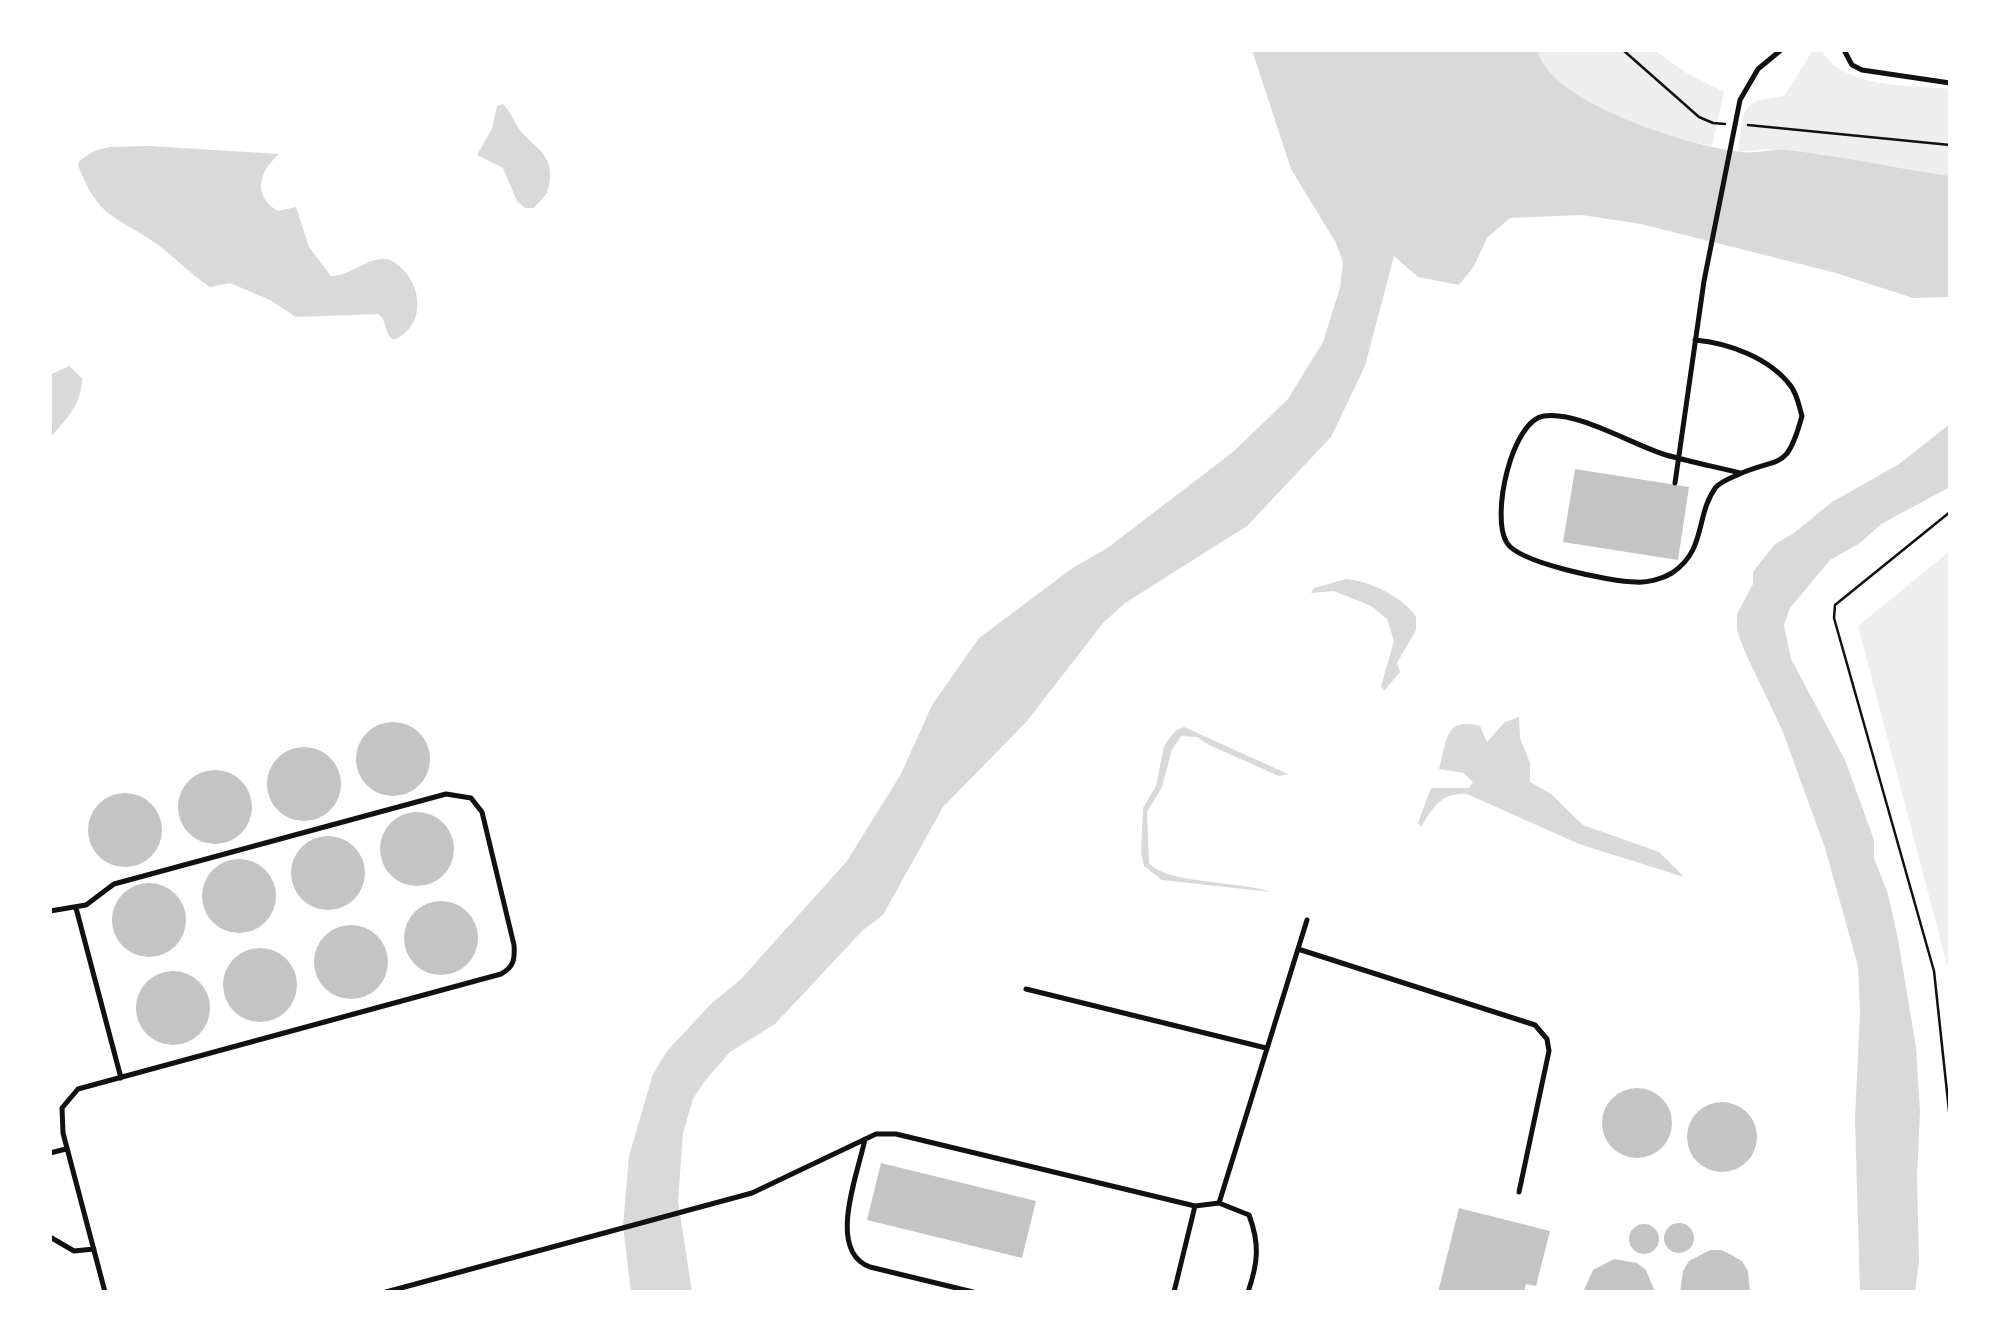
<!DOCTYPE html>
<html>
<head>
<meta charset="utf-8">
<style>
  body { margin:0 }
  #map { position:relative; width:2000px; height:1342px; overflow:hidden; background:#fff; font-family:"Noto Serif",serif }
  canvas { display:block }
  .frame { position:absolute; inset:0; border:52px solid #fff; pointer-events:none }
</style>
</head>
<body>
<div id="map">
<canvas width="2000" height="1342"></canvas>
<div class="frame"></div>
</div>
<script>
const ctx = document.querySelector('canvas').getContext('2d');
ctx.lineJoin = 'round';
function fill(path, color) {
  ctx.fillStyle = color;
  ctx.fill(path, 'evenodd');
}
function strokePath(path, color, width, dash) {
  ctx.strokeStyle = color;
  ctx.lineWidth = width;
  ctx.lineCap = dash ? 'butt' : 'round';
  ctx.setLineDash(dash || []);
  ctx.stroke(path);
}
fill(new Path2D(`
  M1537,50H1654L1685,72L1724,92L1712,146C1665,137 1550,100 1537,50Z
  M1813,50H1821C1845,90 1908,84 1950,89V176L1808,154L1765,149L1738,152C1745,109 1737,102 1784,96Z
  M1950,551V976L1858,626Z`), '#eee');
fill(new Path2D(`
  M1252,50H1537C1551,104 1690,146 1741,152C1756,154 1770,149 1786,150C1841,156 1894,168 1950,176V297L1913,298L1836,273L1641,224L1582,215L1510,218L1487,238L1474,266L1459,285L1418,277L1394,256L1365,366L1331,437L1247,526L1125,603L1103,623L1027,721L943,807L883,915L863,930L775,1024L730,1052L704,1082L693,1099L683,1133L678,1201L692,1292H631L623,1226L629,1156L653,1074L667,1051L711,1004L742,978L847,861L901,774L932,705L979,638L1074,567L1106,549L1233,452L1288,399L1323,342L1340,288L1343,262L1336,243L1291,169Z
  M503,104C512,113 516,128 526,137C546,155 556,164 547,193L534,208H525L517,201L503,168L477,155L492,129L497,106Z
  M149,146L279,154C260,171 251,195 278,211L296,207L309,247L331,276C350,277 375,251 392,261C422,278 429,325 394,340C383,334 388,320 378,314L296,317L270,300L230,283L210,287C190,274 174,256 154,242C112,214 98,217 78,165L79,161L94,151L109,147Z
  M69,366L82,378C82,404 66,420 50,438V375Z
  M1950,424V487L1881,524L1860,543L1830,560L1790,608L1784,625L1791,659L1845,760L1874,840V858L1888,894L1898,939L1916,1047L1920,1112L1917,1176L1919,1262L1915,1292H1860L1855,1119L1860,1012L1858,966L1825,848L1783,732L1745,652L1737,630V614L1753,584V572L1775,544L1794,533L1832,502L1899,464Z
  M1346,579C1368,580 1405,598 1416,617V630L1397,663L1400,672L1384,691L1381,686L1394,641L1387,619L1371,606L1334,591L1311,593L1314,588Z
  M1519,717L1520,738L1530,763V782L1551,794L1583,825L1659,852L1684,877L1579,844L1467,794C1442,792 1433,807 1421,827L1418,823L1431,788H1469L1473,782L1464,773L1439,769C1447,742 1444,716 1480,726L1487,742L1505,722Z
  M1184,727L1288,774L1279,776L1209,745L1197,737L1181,736L1172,750L1162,787L1147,812L1149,863C1165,884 1242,881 1271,892L1162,880L1144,866L1141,854L1143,808L1156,786L1164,746L1175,731Z`), '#d9d9d9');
fill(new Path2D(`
  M1575,469L1689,487L1678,560L1563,542Z
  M356 759a37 37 0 1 1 74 0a37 37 0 1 1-74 0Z
  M267 784a37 37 0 1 1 74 0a37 37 0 1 1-74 0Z
  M178 807a37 37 0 1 1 74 0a37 37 0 1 1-74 0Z
  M88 830a37 37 0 1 1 74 0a37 37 0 1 1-74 0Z
  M380 849a37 37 0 1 1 74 0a37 37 0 1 1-74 0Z
  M291 873a37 37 0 1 1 74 0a37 37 0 1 1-74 0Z
  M202 896a37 37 0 1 1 74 0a37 37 0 1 1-74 0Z
  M112 920a37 37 0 1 1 74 0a37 37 0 1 1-74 0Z
  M404 938a37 37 0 1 1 74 0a37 37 0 1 1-74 0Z
  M314 962a37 37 0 1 1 74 0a37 37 0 1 1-74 0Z
  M223 985a37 37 0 1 1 74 0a37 37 0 1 1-74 0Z
  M136 1008a37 37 0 1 1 74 0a37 37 0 1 1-74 0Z
  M1602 1123a35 35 0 1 1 70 0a35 35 0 1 1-70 0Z
  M1687 1137a35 35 0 1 1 70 0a35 35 0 1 1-70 0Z
  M881,1163L1036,1201L1022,1258L867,1220Z
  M1459,1208L1550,1231L1536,1286L1526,1284L1524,1292H1438Z
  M1664 1238a15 15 0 1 1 30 0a15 15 0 1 1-30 0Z
  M1629 1239a15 15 0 1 1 30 0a15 15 0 1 1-30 0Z
  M1710,1250H1722L1742,1261L1748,1271L1750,1292H1680L1683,1271L1689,1261Z
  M1614,1259L1637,1263L1646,1270L1655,1292H1583L1593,1270Z`), '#c4c4c4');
strokePath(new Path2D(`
  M1623,50L1699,117L1713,123L1725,124
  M1748,125L1950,145
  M1950,512L1835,605L1834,618L1934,971L1950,1120`), '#111', 2.5);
strokePath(new Path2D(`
  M1844,50L1852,65L1862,70L1950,83
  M1695,340C1729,343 1769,358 1790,385C1797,393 1799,406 1802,416C1786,474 1780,455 1735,476C1728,479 1721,482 1716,487C1695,515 1707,550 1672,573C1662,579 1647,583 1636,582C1612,582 1519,563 1507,543C1490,517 1512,420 1544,416C1578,411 1633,445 1666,455C1691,462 1716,467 1740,473
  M1675,483L1704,281L1740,100L1758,69L1781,50
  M76,908L121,1078
  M50,911L86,905L114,884L446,794L471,798L482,812L514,945C515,959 514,967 501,974L78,1089L62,1108L63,1133L105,1292
  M1298,949L1535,1025L1547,1039L1549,1051L1519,1192
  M1026,989L1266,1048
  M865,1139C858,1174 826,1251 870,1267L973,1292
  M50,1153L66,1149
  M1219,1203L1307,920
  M50,1237L74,1251L94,1249
  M386,1292L752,1193L876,1134H896L1195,1206L1219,1203L1249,1215C1260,1244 1258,1263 1248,1292
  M1174,1292L1195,1206`), '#111', 5);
</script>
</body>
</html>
